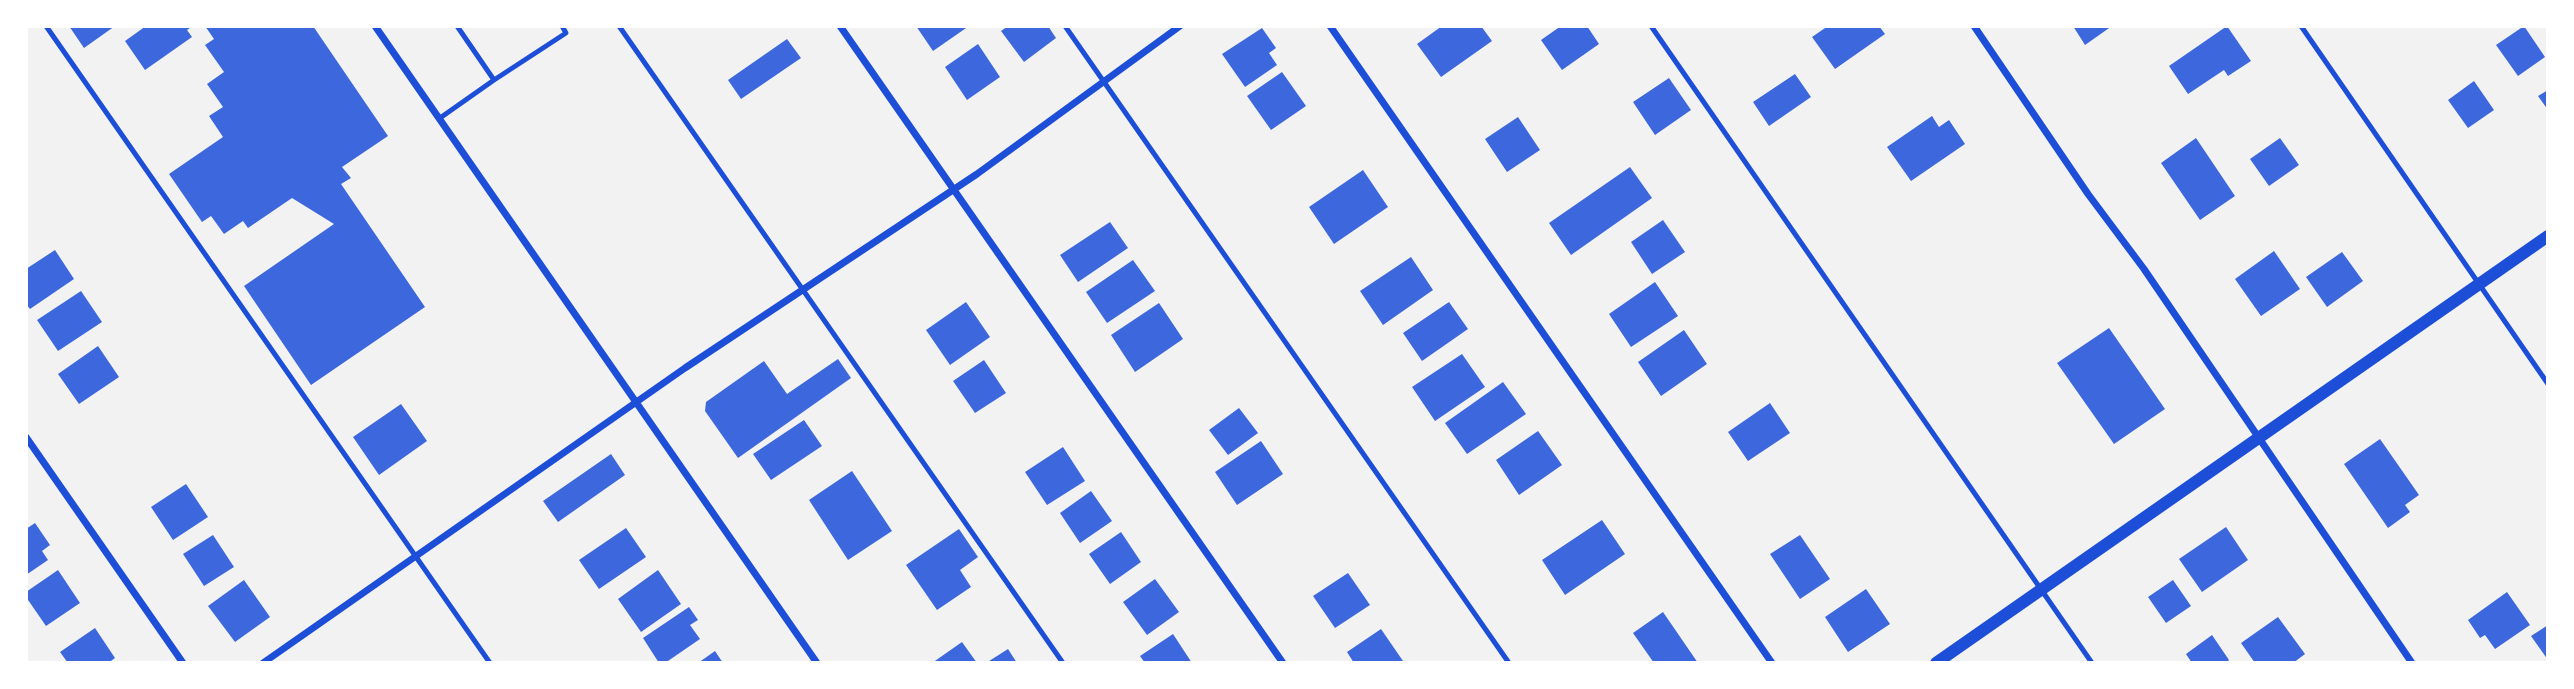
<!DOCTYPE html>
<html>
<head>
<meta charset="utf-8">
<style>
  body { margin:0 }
  #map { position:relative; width:2574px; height:689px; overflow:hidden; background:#f2f2f2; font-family:"Fira Sans Condensed",sans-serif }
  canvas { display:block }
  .frame { position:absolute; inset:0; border:28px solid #fff; pointer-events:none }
</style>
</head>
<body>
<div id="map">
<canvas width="2574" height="689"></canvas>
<div class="frame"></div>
</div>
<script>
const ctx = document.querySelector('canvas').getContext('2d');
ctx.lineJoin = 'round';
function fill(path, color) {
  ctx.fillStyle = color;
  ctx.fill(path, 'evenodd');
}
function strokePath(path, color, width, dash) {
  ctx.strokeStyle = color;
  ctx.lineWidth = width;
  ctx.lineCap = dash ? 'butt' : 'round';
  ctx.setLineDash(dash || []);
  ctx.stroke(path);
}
fill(new Path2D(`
  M69,26H115L84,48Z
  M146,26H193L187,30L192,37L145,70L125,41Z
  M205,26H313L388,136L342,167L351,178L341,184L425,307L311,385L244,286L334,224L292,198L248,228L243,221L224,234L211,216L202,222L169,174L223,137L209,116L223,107L207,84L224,72L205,45L214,39Z
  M916,26H969L933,51Z
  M1008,26H1048L1056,38L1024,62L1001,31Z
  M1442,26H1481L1492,41L1441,77L1417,44Z
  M1561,26H1587L1599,44L1562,70L1541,40Z
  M1828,26H1879L1885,34L1835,69L1812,37Z
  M2073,26H2112L2085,45Z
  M2227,26L2251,61L2228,76L2224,70L2188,94L2169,66Z
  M2524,26L2545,57L2518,76L2496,45Z
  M1262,28L1276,48L1269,53L1277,65L1245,87L1222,54Z
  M787,39L801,58L741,99L728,80Z
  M978,44L1000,77L967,100L945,67Z
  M1282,72L1306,106L1271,130L1247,96Z
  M1795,74L1811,97L1769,126L1753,102Z
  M1669,78L1691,110L1655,135L1633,102Z
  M2474,81L2494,110L2468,128L2448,100Z
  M2548,90V110L2538,96Z
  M1932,116L1939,127L1949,120L1965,144L1911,181L1887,147Z
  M1518,117L1540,150L1507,172L1485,139Z
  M2196,138L2235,196L2200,220L2161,163Z
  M2280,138L2299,165L2269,186L2250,159Z
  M1630,167L1652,198L1571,255L1549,223Z
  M1363,170L1388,207L1334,244L1309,207Z
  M1663,220L1685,252L1652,274L1631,242Z
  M1110,222L1128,248L1078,282L1060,255Z
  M55,250L74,279L30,309L26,304V269Z
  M2274,251L2300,289L2261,316L2235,279Z
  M2342,252L2363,281L2327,307L2306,277Z
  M1411,257L1433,290L1383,325L1360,291Z
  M1133,260L1155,291L1107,323L1086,292Z
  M1655,282L1678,316L1631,347L1609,314Z
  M81,291L102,322L58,351L37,320Z
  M966,302L990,337L950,365L926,330Z
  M1449,302L1468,329L1422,361L1403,333Z
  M1159,303L1183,339L1135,372L1111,335Z
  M2109,328L2165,409L2114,444L2057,363Z
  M1684,330L1707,364L1661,396L1638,362Z
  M98,346L119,377L79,404L58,374Z
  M1462,354L1485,387L1435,421L1412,387Z
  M838,359L851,378L738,458L705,411L706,402L764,361L787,394Z
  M984,360L1006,393L975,413L953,381Z
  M1503,382L1526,414L1467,454L1445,423Z
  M1770,403L1790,433L1748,461L1728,432Z
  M401,404L427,441L379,475L353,437Z
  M1239,408L1258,433L1228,455L1209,430Z
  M804,420L822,446L771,480L753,454Z
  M1538,431L1562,465L1519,495L1496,460Z
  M2380,439L2419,495L2405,505L2410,512L2388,528L2344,464Z
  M1261,441L1283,474L1237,505L1215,472Z
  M1063,447L1085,481L1047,505L1025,472Z
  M611,454L625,475L558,522L543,501Z
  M852,471L892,531L848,560L809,500Z
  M186,484L208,517L173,540L151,507Z
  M1091,491L1112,521L1080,543L1060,513Z
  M1602,520L1625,554L1565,595L1542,560Z
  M35,523L50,545L42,551L48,560L26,575V529Z
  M2226,527L2248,560L2202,592L2179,559Z
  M626,528L646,557L599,589L579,560Z
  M959,529L978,557L960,570L971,587L937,610L906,565Z
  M1121,532L1141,562L1110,584L1089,554Z
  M213,535L234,567L204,586L183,554Z
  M1800,535L1830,579L1800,599L1770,554Z
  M58,570L80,603L46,626L26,597V592Z
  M658,570L681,604L641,632L618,599Z
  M1348,573L1370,605L1335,628L1313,596Z
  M1155,579L1179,612L1147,635L1123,602Z
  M244,580L270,617L235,642L208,606Z
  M2173,580L2191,606L2166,623L2148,597Z
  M1866,589L1890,624L1848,652L1825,617Z
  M2507,592L2530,625L2495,649L2485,635L2480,638L2468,620Z
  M689,607L698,620L690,625L700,639L665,663H659L643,638Z
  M1663,612L1698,663H1654L1633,633Z
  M2278,617L2305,654L2293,663H2255L2241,643Z
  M2548,625V660L2531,636Z
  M95,628L115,658L108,663H68L60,652Z
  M1381,629L1403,661L1354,663L1347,652Z
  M1173,634L1192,663H1145L1140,656Z
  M2212,635L2229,660L2226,663H2192L2186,654Z
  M962,642L977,663H932Z
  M1008,649L1017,663H986Z
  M715,651L723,663H698Z`), '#3d67dc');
strokePath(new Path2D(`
  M46,26L490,663
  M457,26L494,80L566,33L562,26
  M619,26L1063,663
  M1065,26L1509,663
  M1651,26L2092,663
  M2301,26L2548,384
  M440,118L494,80`), '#1d4ed8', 5);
strokePath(new Path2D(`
  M375,26L817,663
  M840,26L1283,663
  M1330,26L1772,663
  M1974,26L2088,194L2144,269L2412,663
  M26,437L183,663
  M263,663L685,368L977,174L1180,26`), '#1d4ed8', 7);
strokePath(new Path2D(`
  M1936,663L2548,236`), '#1d4ed8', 12);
</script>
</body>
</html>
